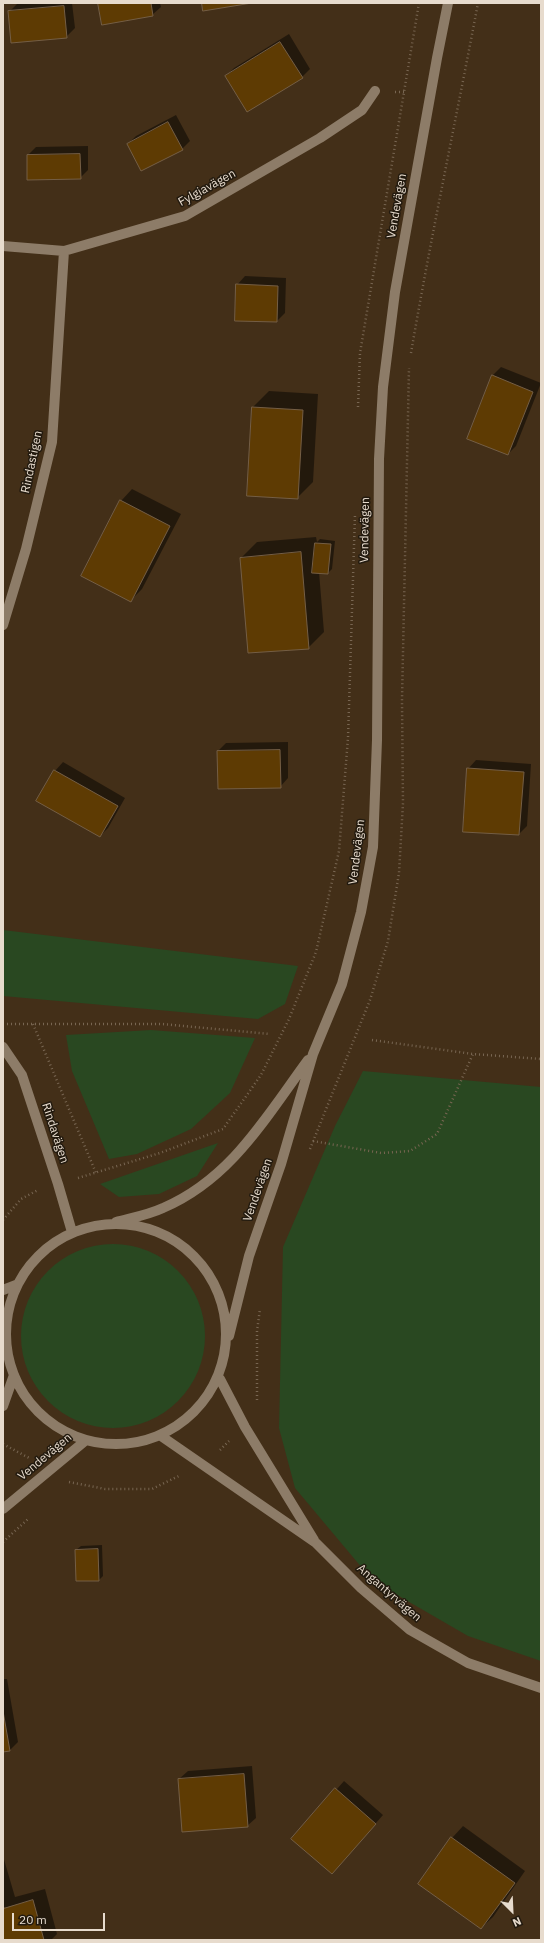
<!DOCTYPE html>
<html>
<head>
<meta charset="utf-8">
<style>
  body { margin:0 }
  #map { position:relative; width:544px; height:1943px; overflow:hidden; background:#432f18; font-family:"IBM Plex Sans",sans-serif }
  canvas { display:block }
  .frame { position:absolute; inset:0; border:4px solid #e7dbcd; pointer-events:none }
  .north { position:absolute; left:492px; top:1891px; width:40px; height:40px; -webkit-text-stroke:3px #221a0f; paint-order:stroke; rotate:156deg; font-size:11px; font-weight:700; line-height:16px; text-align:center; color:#e7dbcd }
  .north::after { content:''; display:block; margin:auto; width:14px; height:18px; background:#e7dbcd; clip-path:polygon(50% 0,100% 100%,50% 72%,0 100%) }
  .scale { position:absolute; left:12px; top:1913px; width:93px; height:18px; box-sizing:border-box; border:2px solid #e7dbcd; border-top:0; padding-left:5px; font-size:12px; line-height:14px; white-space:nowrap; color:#e7dbcd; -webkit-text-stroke:3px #221a0f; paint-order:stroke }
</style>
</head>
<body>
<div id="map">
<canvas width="544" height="1943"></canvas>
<div class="frame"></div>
<div class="north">N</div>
<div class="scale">20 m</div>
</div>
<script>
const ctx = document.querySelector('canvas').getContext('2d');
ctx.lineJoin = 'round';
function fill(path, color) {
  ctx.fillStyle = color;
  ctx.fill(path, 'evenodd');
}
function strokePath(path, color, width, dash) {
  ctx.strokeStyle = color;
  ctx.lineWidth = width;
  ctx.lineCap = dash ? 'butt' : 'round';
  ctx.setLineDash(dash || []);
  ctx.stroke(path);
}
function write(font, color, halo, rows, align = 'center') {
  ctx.font = font + ' "IBM Plex Sans",sans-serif';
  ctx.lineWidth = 3;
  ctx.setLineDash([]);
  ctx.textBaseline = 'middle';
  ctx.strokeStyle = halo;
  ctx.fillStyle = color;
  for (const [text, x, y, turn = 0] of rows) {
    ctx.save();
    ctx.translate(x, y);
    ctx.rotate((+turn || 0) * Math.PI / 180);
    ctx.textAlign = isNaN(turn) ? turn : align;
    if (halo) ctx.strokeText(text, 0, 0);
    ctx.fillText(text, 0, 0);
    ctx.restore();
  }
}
fill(new Path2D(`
  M3,930L298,966L285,1004L258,1019L14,997L3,996Z
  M151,1030L255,1038L230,1093L191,1129L137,1154L109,1159L72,1071L66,1035Z
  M363,1071L541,1087V1661L468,1636L373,1581L295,1488L279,1428L283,1247L335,1126Z
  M218,1143L197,1176L159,1194L119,1197L100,1184Z
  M21 1336a92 92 0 1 1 184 0a92 92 0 1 1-184 0Z`), '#294821');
fill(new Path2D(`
  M72,3L75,28L66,37L9,12L17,4Z
  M99,3H160L161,7L152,15Z
  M289,34L310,69L302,77L226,76L234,68Z
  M176,115L190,141L182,149L128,144L136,136Z
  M88,146V170L80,178L28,155L36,147Z
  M245,276L286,278L285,313L277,321L237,285Z
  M501,367L541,383L516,446L508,454L468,438L493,375Z
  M269,391L318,394L313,482L297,498L253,407Z
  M132,489L181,514L142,589L131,600L121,501Z
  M316,537L317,542L320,539L335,541L332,569L328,573L319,572L324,632L308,648L241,558L257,542Z
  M288,742V778L280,787L218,751L226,743Z
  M476,760L531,764L527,826L519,834L468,769Z
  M63,762L125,798L108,828L100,836L55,771Z
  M102,1545L103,1576L99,1580H77L76,1550L81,1546Z
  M3,1679H7L18,1742L10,1750L3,1751Z
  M252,1766L256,1818L247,1826L179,1779L188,1771Z
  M344,1781L383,1815L340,1864L293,1839Z
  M463,1826L525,1871L493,1917L481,1928L452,1838Z
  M3,1856L15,1897L45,1889L57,1934L51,1940H3Z`), '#0007');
const building = new Path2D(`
  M98,3H151L153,16L102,25Z
  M202,3H252L203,11Z
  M64,6L67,38L11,43L8,11Z
  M280,42L303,78L247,112L225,76Z
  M168,122L183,150L141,171L127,144Z
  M80,154L81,179L27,180V155Z
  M236,284L278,286L277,322L235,321Z
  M492,375L533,392L508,455L467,439Z
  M252,407L303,410L298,499L247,496Z
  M120,500L170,526L131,602L81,576Z
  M315,543L331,544L328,574L312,573Z
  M301,552L309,649L248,653L240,558Z
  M280,750L281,788L218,789L217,751Z
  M467,768L524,772L519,835L463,832Z
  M54,770L118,806L100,837L36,801Z
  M98,1549L99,1581H76L75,1550Z
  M3,1711L10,1751L3,1752Z
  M244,1774L248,1827L182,1832L178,1779Z
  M335,1788L376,1824L332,1874L291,1839Z
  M451,1837L515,1883L481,1929L418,1884Z
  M33,1900L44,1940H3V1905L4,1908Z`);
fill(building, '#5e3b03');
strokePath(building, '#745e45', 1);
strokePath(new Path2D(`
  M395,92H405
  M411,353C431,236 456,120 478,3
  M358,407L360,353L419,3
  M3,1024H162L270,1034
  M33,1024L96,1173
  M372,1040L473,1054L541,1059
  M313,1141L381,1153L410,1151L437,1134L473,1054
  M310,1149L370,1000L388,941L399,873L403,803L402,700L409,368
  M78,1178L160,1153L223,1129L261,1075L289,1019L316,952L339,851L348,738L355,514
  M3,1220L21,1199L38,1190
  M257,1400V1331L260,1309
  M3,1444L31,1459
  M220,1450L229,1441
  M69,1482L105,1489H152L181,1475
  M3,1542L28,1519`), '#786652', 2.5, [1, 3]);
strokePath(new Path2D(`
  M3,246L64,251L185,216L320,138L362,110L375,91
  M3,625L26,549L52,442L64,251
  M3,1047L22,1075L58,1184L72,1232
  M116,1222C131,1218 148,1215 163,1208C231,1179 266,1117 308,1060
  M6 1334a110 110 0 1 1 220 0a110 110 0 1 1-220 0Z
  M3,1290L16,1285
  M229,1336L249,1256L281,1164L313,1054L342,984L361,912L373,847L377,740L379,459L383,387L395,292L437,58L448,3
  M220,1379L245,1427L314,1540
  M3,1406L14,1375
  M161,1436L316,1543L361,1588L410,1630L468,1663L541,1688
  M3,1509L85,1441`), '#8d7c68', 10);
write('12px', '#e7dbcd', '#221a0f', [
  ["Fylgiavägen",207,188,-29],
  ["Vendevägen",397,206,-80],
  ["Rindastigen",32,462,-78],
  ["Vendevägen",365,530,-89],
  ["Vendevägen",357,852,-83],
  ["Rindavägen",55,1133,72],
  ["Vendevägen",258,1190,-71],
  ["Vendevägen",45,1457,-40],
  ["Angantyrvägen",389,1593,41]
]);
</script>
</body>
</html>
